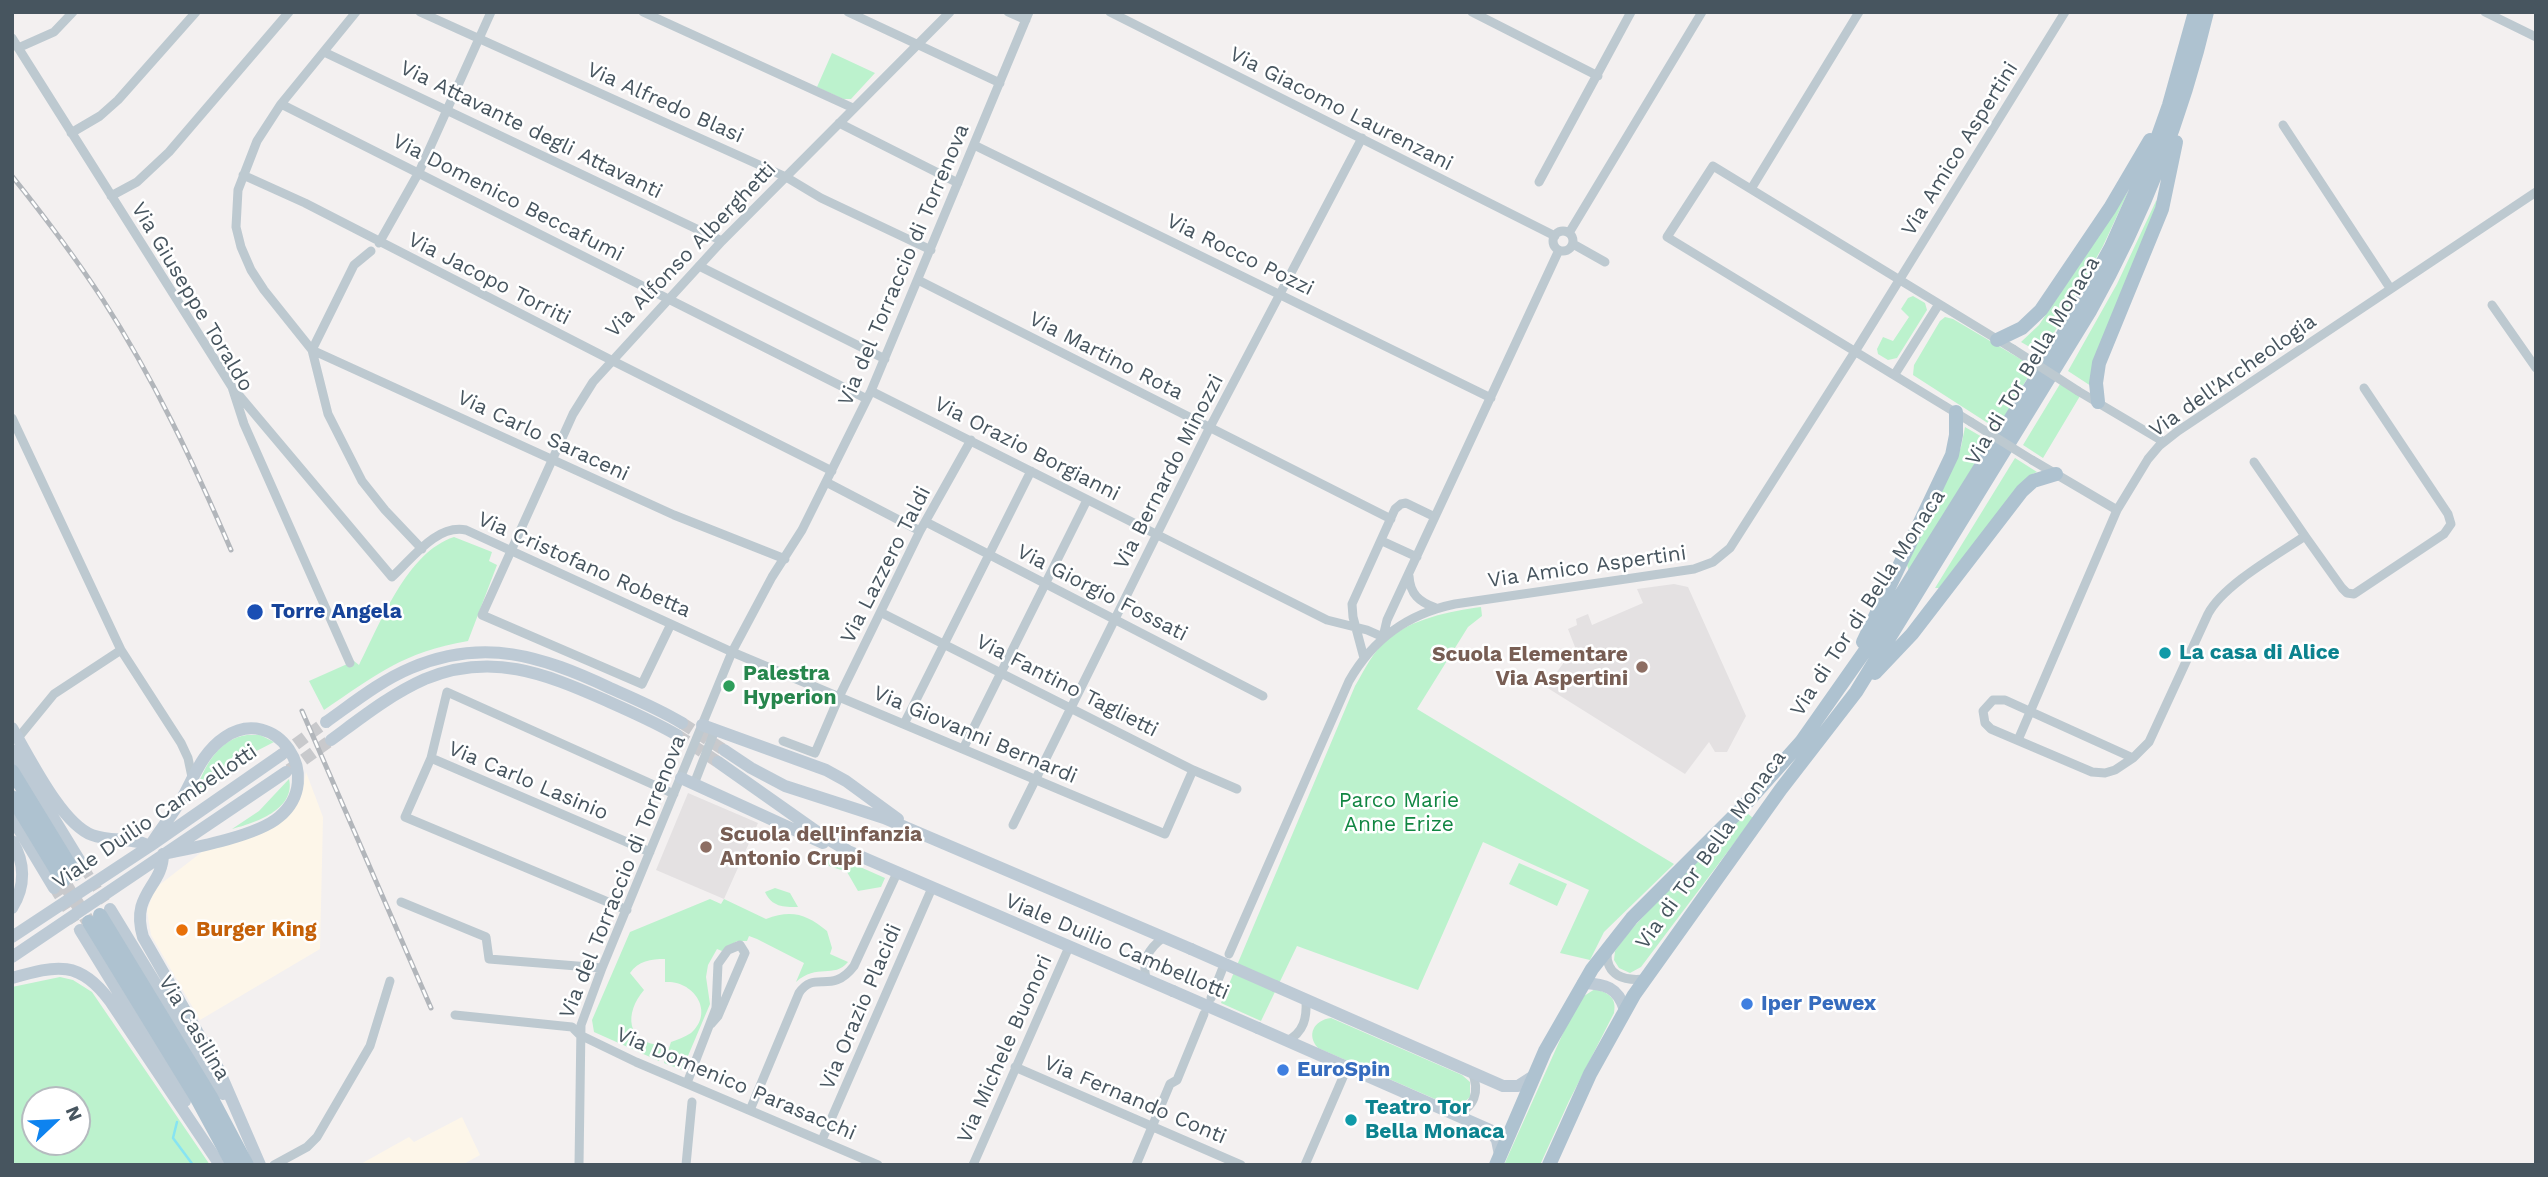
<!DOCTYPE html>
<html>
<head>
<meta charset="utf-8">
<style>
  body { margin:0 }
  #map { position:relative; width:2548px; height:1177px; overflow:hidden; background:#f3f0f0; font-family:"Work Sans",sans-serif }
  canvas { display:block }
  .frame { position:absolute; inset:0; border:14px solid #47555f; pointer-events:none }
  .north { position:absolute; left:21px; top:1086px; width:70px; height:70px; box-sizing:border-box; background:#fff; border:2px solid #b5bbbf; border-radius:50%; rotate:67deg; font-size:19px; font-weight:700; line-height:28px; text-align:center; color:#47555f }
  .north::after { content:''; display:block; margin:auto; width:24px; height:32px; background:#0e83ef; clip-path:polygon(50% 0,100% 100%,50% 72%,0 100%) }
</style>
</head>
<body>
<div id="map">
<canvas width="2548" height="1177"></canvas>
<div class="frame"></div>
<div class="north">N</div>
</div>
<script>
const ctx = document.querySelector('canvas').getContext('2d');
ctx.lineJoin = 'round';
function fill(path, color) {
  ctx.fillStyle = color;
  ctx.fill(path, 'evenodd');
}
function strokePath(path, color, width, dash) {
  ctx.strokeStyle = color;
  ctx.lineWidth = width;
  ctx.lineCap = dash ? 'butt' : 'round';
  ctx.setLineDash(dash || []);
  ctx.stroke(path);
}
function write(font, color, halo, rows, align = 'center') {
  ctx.font = font + ' "Work Sans",sans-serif';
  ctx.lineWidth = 5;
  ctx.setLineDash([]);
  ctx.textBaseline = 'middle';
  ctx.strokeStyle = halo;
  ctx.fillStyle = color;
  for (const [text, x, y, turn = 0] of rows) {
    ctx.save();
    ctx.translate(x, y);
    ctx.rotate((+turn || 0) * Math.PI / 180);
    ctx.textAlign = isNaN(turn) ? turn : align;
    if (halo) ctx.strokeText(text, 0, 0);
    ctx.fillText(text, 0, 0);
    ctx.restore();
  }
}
fill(new Path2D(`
  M306,772L323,817L320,949L200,1020L151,935L147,911L153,894L158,886L207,848L251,836L297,802L302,793Z
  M462,1117L480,1155L462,1165H359L409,1137L414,1142Z`), '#fdf6e9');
fill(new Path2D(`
  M1674,584L1688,587L1746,716L1727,752H1715L1709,742L1685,774L1546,687L1575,647L1568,629L1577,625L1576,619L1588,614L1592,625L1643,603L1637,589Z
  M688,793L758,823L724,899L656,870Z`), '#e4e1e2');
fill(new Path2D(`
  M832,53L875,73L851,99H843L817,87Z
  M2129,190L2103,246L2042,354L2021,342L2039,325Z
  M2160,198L2091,386L2068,371L2117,284L2156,201Z
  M1913,296L1925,303L1927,310L1897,358L1888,360L1878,354L1877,349L1883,337L1893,341L1909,317L1901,309L1908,298Z
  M1945,317L1953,319L2034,367L1997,429L1913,375L1914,365L1940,321Z
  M2060,384L2080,396L2043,458L2023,445Z
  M1965,427L1989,441L1909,571L1907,565L1961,447Z
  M2015,458L2037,472L2030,475L1939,588H1935Z
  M454,537L492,552L489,561L497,565L468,641C403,652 376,675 324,710L309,681L354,661L359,665C380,624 407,552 454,537Z
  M1481,607L1482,616L1468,627L1417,709L1674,864L1604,932L1590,960L1560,953L1589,890L1483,842L1418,990L1297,946L1261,1021L1221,1003L1355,686C1364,671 1373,651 1387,640C1411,619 1450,611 1481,607Z
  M247,735H260L274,742L237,761L195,792C205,766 218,739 247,735Z
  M289,779C296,810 254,823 232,829L259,811Z
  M1747,813L1753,818L1641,967L1630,973L1619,968L1614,960L1615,951L1629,932L1673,884Z
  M833,855L885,878L881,887L858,891L847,872L829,866L826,859Z
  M1519,863L1567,884L1557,906L1509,884Z
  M775,888L790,893L798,907C783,907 772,907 765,892Z
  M710,899L721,904L724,899L766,919C791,909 807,914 827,931L832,948L830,954L848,962C834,979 817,963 796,982L804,963L757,939L749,936L747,941H737L722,951L717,949L708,965L706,977L710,1004L682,1070L664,1063L671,1042C677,1040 685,1037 691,1033C715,1012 694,980 665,982V959C651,959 638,961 630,973L644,990C624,1013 626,1044 662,1045L659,1061L594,1032L592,1020L630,932Z
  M60,977L73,980L92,992L210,1165H12V987ZM35,1100H77V1142H35Z
  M1595,989C1609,993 1617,998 1614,1013L1569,1101L1540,1165H1504L1568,1022L1584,996Z
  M1331,1018L1462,1075L1470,1082V1097L1460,1106H1451L1318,1048C1306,1035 1314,1020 1331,1018Z`), '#bcf2cd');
strokePath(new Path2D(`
  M177,1122L173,1138L193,1165`), '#87e4f2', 2.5);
strokePath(new Path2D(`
  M84,868L110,909
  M54,888L80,930`), '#c8c9cc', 10, [10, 5]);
strokePath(new Path2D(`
  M682,723L724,750
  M677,735L718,762
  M281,755L326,722
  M289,770L331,740`), '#c8c9cc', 12, [12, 6]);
strokePath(new Path2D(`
  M63,881L88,921`), '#c8c9cc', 14, [14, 7]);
strokePath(new Path2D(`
  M356,12L281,104L257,141L238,190L236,227L241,247L251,270L264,290L312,350L328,414L362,481L385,510L422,549
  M420,12L786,177L821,198L931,250
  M643,12L853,108
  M848,12L1000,83
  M1008,12L1026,20
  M1110,12L1555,236
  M1472,12L1598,76
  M2485,12L2536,37
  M12,38L232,387L244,424L350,663
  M18,48L54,32L73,12
  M324,52L722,241
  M281,104L867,399
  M839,123L958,183
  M2283,125L2390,288
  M71,133L100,116L118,100L196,12
  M974,145L1491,398
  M243,175L305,203L611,360L832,471
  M1539,182L1631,12
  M1751,189L1859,12
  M111,196L137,182L169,152L289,12
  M1553 241a10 10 0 1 1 20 0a10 10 0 1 1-20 0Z
  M1569,233L1702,12
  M379,243L419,172L491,12
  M1573,244L1605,262
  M699,266L885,359
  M918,280L1391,519
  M2492,305L2536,368
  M312,350L674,515L785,559
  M312,350L354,265L371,251
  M1895,374L1939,304
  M232,387L392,577C412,559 436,524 466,530L732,652L1165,834L1193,770
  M871,391L1327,620L1367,630L1383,637L1387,620L1559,250
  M2078,391L2164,442
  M12,418L121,650L181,743L188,758L192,777
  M1971,422L1667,237L1713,166L2013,349
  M2032,460L2117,510
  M2254,462L2305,536
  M826,482L920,531
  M926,522L1263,696
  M1382,541L1417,557
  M1409,576C1410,594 1419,602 1436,608
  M882,613L1193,770L1237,789
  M671,624L642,684L482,615L573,414L593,382L722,241L950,12
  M1364,658L1353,617L1352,604L1395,509L1401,504L1406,503L1435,517
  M904,724L1031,471
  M18,738L54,694L121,650
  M2018,740L2117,510L2148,459L2159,446L2178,431L2536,192
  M783,741L815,753L839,697L920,531L971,440
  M963,749L1087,500
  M431,758L650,852
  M2133,758L2005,700H1993L1983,711L1985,723L1991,729L2092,772L2105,773L2115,770L2133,758L2149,742L2208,614C2223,585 2277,555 2305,536L2342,588L2347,593L2354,594L2444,534L2451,524L2448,514L2364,388
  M694,784L715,730
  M1013,825L1209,429L1362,138
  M401,902L486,937L489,959L602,968
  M627,910L405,817L431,758L447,692L674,794
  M1607,952C1606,976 1624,981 1644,979
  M1229,954L1349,681C1373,639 1407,614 1455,604L1694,569L1713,562L1730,548L1856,350L2065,12
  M1146,979C1142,960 1148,949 1164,937
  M1211,998L1222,970
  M455,1015L572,1027L580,1035L636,1062L878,1165
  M1287,1041C1304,1032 1307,1018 1306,1000
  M1015,1067L1241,1165
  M687,1083L716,1008L718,964L728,950L740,945L745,953L718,1016L711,1024
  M750,1110L799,993C815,969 831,996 854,966L897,873
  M1454,1114C1475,1109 1480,1091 1472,1072
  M822,1140L932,888
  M274,1165L307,1147L317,1137L370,1046L390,981
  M579,1165L581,1025L602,968L732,652L772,577L802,530L871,391L1029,12
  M686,1165L692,1102
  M973,1165L1069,947
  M1136,1165L1170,1084L1177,1080L1204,1014
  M1305,1165L1347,1068`), '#bdc9d0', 9);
strokePath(new Path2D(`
  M326,722C353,703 380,681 411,668C484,637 542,656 610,688C635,699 659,709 682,723
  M702,725L826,770L846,781L898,819
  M12,728C30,758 61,823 92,835C111,842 133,837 150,846
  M331,740C361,718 391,694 425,679C491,652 544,673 605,700C629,711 653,721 677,735
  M12,750L84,868
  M724,750L751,768L785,786L884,818L1191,949
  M718,762L823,836L848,851L1173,991
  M681,778L823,843
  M12,818L54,888
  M12,841C25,862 26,886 12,908
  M150,846C161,828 175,812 185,793C196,772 204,751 225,737C275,703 327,777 279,817C257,836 193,848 163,854
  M163,854C163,887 130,893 143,937L218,1068L260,1165
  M110,909L223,1094
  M80,930L185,1101
  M12,937L150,846L281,755
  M12,957L286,772
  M12,978C57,965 80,960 110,1001L220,1165
  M1583,983C1605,984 1618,987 1625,1010
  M1275,986L1503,1086H1518L1535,1075
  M1258,1028L1490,1130L1497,1140L1500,1155`), '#bdcad5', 12);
strokePath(new Path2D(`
  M1997,340L2022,328L2041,310L2110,208L2150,140
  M2098,402L2096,383L2099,363L2162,209L2176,142
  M1863,642L1952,455L1956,435V412
  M1875,673L1912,634L2022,491L2033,481L2056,474
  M12,771L75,874
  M12,797L63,881
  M100,915L212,1099L247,1165
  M89,922L195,1095L233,1165
  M1496,1165L1545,1051L1592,969L1632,918L1742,808L1801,742L1872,641L2061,338L2111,247L2148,164L2169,105L2195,12
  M1549,1165L1590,1074L1634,995L1781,789L1856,692L2090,311C2143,217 2182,118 2207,12`), '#aec2d0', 14);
const rail = new Path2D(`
  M12,176C44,216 75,257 103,300C154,379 194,464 231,550
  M302,711L431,1008`);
strokePath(rail, '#b2b6bb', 5);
strokePath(rail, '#fff', 2.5, [8]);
strokePath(new Path2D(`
  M2013,349L2078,391
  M1971,422L2032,460`), '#bdc9d0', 9);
strokePath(new Path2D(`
  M1191,949L1275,986
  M1173,991L1258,1028`), '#bdcad5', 12);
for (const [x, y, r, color] of [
  [255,612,9,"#1a4fb4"],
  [2165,653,7,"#0f9aa8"],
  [1642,667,7,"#8d6e63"],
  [729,686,7,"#2e9e5b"],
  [706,847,7,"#8d6e63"],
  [182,930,7,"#e8710a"],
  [1747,1004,7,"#3f7fe0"],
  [1283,1070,7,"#3f7fe0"],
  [1351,1120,7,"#0f9aa8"]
]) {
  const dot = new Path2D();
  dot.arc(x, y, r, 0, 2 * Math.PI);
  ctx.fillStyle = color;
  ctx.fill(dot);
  strokePath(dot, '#fff', 2.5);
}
write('21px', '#47555f', '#fff', [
  ["Via Alfredo Blasi",665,103,24],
  ["Via Giacomo Laurenzani",1341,109,27],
  ["Via Attavante degli Attavanti",531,130,26],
  ["Via Amico Aspertini",1960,149,-58],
  ["Via Domenico Beccafumi",508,198,27],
  ["Via Alfonso Alberghetti",691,250,-46],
  ["Via Rocco Pozzi",1240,255,26],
  ["Via del Torraccio di Torrenova",904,265,-67],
  ["Via Jacopo Torriti",489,279,27],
  ["Via Giuseppe Toraldo",192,297,59],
  ["Via Martino Rota",1106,356,27],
  ["Via di Tor Bella Monaca",2033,361,-59],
  ["Via dell'Archeologia",2233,376,-35],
  ["Via Carlo Saraceni",543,436,25],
  ["Via Orazio Borgianni",1027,449,27],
  ["Via Bernardo Minozzi",1169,472,-63],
  ["Via Cristofano Robetta",584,565,24],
  ["Via Lazzero Taldi",886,565,-63],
  ["Via Amico Aspertini",1587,567,-8],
  ["Via Giorgio Fossati",1102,593,27],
  ["Via di Tor di Bella Monaca",1868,603,-57],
  ["Via Fantino Taglietti",1067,686,27],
  ["Via Giovanni Bernardi",975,735,23],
  ["Via Carlo Lasinio",528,781,23],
  ["Viale Duilio Cambellotti",155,817,-34],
  ["Via di Tor Bella Monaca",1711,850,-54],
  ["Via del Torraccio di Torrenova",623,877,-68],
  ["Viale Duilio Cambellotti",1117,947,23],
  ["Via Orazio Placidi",861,1007,-67],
  ["Via Casilina",194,1028,59],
  ["Via Michele Buonori",1005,1049,-66],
  ["Via Domenico Parasacchi",736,1084,23],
  ["Via Fernando Conti",1135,1100,23]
]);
write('bold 21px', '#164399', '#fff', [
  ["Torre Angela",271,612]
], 'left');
write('bold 21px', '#0d838f', '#fff', [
  ["La casa di Alice",2179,653],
  ["Teatro Tor",1365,1108],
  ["Bella Monaca",1365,1132]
], 'left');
write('bold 21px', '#785e54', '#fff', [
  ["Scuola Elementare",1628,655],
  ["Via Aspertini",1628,679],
  ["Scuola dell'infanzia",720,835,"left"],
  ["Antonio Crupi",720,859,"left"]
], 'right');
write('bold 21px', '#27864d', '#fff', [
  ["Palestra",743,674],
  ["Hyperion",743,698]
], 'left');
write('21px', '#118642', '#fff', [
  ["Parco Marie",1399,801],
  ["Anne Erize",1399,825]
]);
write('bold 21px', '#c56008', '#fff', [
  ["Burger King",196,930]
], 'left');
write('bold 21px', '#366cbe', '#fff', [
  ["Iper Pewex",1761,1004],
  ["EuroSpin",1297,1070]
], 'left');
</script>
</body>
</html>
